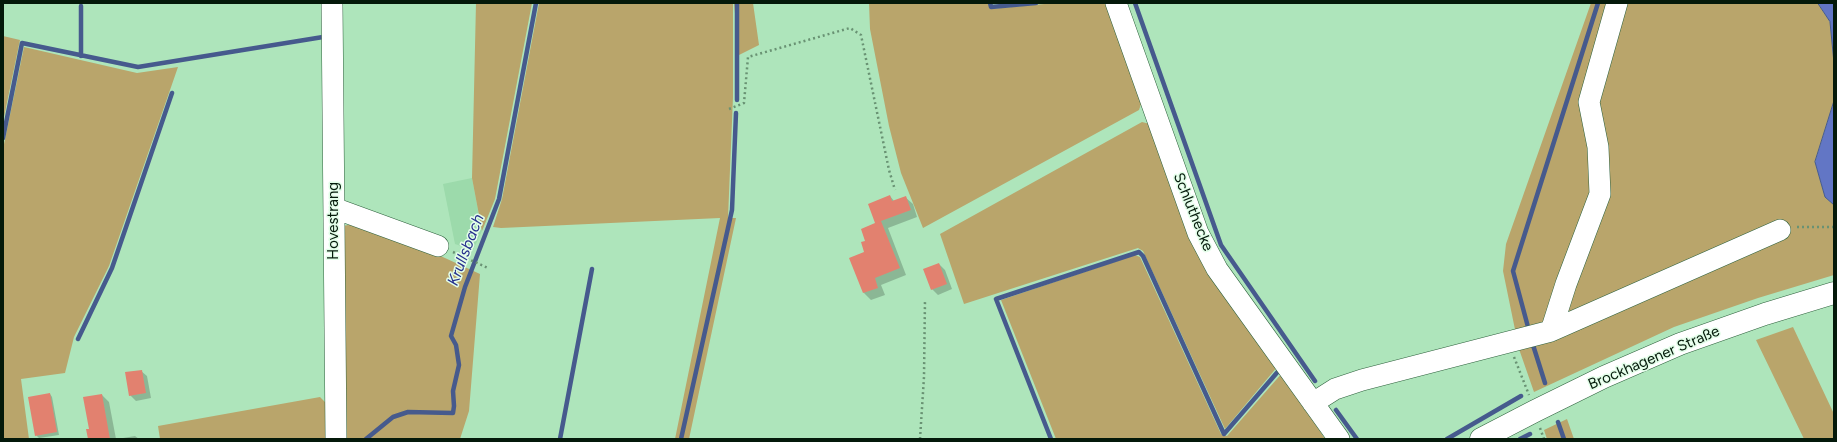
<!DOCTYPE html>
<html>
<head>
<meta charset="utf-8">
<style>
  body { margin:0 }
  #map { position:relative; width:1837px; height:442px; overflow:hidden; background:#aee5bb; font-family:Figtree,sans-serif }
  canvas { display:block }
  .frame { position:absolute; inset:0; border:4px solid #04190a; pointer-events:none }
</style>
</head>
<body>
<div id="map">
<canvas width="1837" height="442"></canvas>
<div class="frame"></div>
</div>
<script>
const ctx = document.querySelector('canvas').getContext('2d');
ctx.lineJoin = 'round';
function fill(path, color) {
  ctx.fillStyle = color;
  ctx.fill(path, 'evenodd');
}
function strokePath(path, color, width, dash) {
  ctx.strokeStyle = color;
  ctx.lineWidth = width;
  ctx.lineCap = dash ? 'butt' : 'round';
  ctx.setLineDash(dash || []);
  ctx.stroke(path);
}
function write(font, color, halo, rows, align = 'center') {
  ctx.font = font + ' Figtree,sans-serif';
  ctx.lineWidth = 3;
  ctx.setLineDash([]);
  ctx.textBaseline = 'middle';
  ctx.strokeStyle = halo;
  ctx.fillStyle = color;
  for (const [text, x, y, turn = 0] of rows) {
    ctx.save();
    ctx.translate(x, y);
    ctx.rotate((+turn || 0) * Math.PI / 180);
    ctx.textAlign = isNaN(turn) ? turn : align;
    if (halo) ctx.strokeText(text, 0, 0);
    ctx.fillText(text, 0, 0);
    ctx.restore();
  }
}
fill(new Path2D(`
  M472,178L482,231L473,250L455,244L443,184Z`), '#9cdaab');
fill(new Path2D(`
  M476,3H532L495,199L482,231L472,178Z
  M539,3H733V97L728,218H736L689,439H675L720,218L501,228L493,227L502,199Z
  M734,3H753L759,45L739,55Z
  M869,3H988L990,9L1055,3H1108L1142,101L1139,110L923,228L901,173L889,126L870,29Z
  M1591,3H1818L1830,22L1834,63V101L1815,162L1825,197L1834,205V275L1758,298L1674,327L1534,392L1519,349L1503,271L1506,244Z
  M3,36L20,40L3,122Z
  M24,47L137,73L178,67L109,266L74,337L65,373L21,379L29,439H3V149Z
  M1142,122L1154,125L1278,366L1225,429L1143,251L1138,248L964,304L940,234Z
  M355,224L434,253L480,274L469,411L460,439H343L342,226Z
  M1135,255L1140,257L1221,434L1227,436L1283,372L1325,439H1056L1001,300Z
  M1793,327L1834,414V439H1804L1756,340Z
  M320,397L329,406L327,439H160L158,426Z
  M1567,419L1574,439H1547L1544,430Z`), '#b9a56b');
const water = new Path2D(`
  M1818,3H1834V63L1830,22Z
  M1834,101V205L1825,197L1815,162Z`);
fill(water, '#6276c5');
strokePath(water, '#465a8d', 1);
fill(new Path2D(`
  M890,196L894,201L905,197L913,204L917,217L888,228L906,275L881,285L885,295L871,300L864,293L851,258L866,252V241Z
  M939,264L945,270L952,289L938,295L932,289Z
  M141,371L147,376L151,398L136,401L130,395Z
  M50,394L52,397L59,435L39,438L36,435Z
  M102,395L109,402L116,439H89L90,429Z
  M135,436L139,439H117Z`), '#0003');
strokePath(new Path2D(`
  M990,3L991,7L1036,3
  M1135,3L1221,245L1315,381
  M81,6V56
  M737,100V3
  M3,138L22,43L138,67L323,37
  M1528,327L1513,271L1598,3
  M78,339L112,268L172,93
  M1533,345L1545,383
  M1336,410L1357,439
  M1558,422L1564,439
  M366,439L393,417L408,412L453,413L454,406L453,391L459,365L456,345L451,336L465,287L499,199L536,3
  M560,439L592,269
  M681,439L732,210L736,113
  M1051,439L996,299L1139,252L1143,256L1224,434L1281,368
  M1447,439L1521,396
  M1520,439L1530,434`), '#465a8d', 4.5);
fill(new Path2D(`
  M890,195L892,201L906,196L911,210L881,221L900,268L875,278L878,288L863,293L849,258L864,252L861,242L865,241L861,229L875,223L868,204Z
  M939,263L947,284L931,290L923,269Z
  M142,370L146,393L129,396L125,372Z
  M50,393L57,432L35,436L28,397Z
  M102,394L110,439H88L86,429H89L83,397Z`), '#e2816f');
const minor = new Path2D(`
  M332,3L336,439
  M1116,3L1198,233L1217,269L1339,439
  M334,208L438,246
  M1551,331L1566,284L1600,194L1598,147L1589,102L1617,3
  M1313,403L1335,389L1362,380L1551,331L1780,230`);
const major = new Path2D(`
  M1481,439L1535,411L1604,377L1680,344L1765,314L1834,293`);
strokePath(minor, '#2e613d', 22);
strokePath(major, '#2e613d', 23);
strokePath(new Path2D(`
  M729,109L744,103L748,57L850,28L861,35L889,170L895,190
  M1797,227H1834
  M453,252L488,268
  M1514,357L1529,395
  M1540,428L1544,439
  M920,439L924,377L925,300`), '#699273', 2.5, [2, 3]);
strokePath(minor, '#fff', 21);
strokePath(major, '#fff', 22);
write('15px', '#04190a', '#e3fee9', [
  ["Schluthecke",1193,212,68],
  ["Hovestrang",334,221,-90],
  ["Brockhagener Straße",1654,358,-23]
]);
write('italic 16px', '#26308d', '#e3fee9', [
  ["Krullsbach",466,250,-69]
]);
</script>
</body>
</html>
